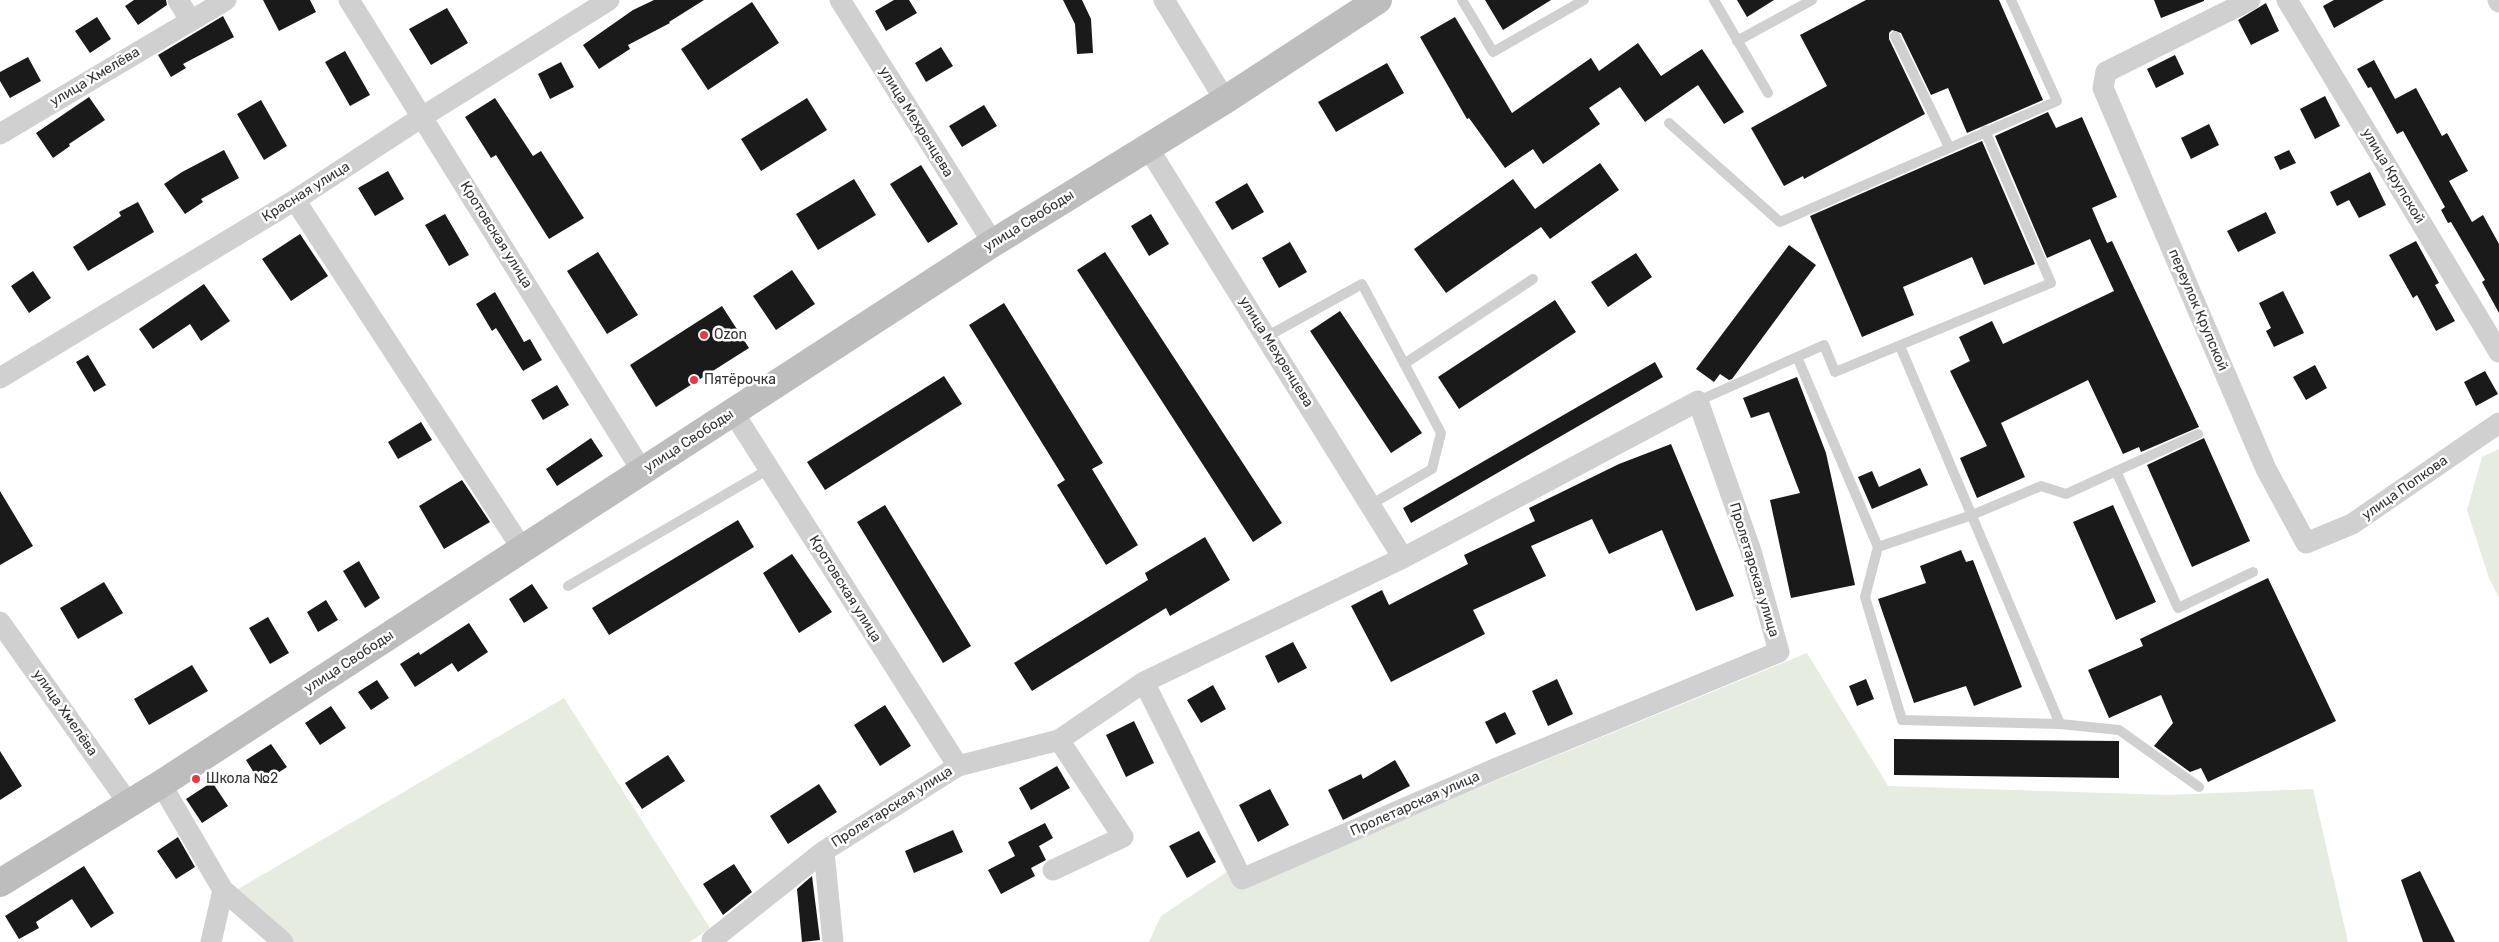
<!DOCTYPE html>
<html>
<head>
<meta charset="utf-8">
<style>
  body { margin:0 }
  canvas { display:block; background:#fff }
</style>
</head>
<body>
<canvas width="2499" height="942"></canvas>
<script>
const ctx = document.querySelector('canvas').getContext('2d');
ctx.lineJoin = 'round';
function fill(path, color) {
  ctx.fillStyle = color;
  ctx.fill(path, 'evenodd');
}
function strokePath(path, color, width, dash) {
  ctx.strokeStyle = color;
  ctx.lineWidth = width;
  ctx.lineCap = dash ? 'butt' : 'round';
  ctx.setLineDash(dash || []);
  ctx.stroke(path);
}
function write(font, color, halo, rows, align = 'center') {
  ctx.font = font + ' Rubik,sans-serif';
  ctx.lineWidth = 5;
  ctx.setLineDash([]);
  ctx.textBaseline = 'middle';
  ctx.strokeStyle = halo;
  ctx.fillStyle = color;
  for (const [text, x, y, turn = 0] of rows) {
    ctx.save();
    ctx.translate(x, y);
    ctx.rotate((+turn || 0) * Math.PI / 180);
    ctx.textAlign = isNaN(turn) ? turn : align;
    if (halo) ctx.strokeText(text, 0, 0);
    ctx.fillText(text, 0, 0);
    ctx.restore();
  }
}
fill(new Path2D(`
  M2499,449V598L2489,578L2467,510L2482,457Z
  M1807,653L1888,786L2169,795L2313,789L2348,942H1149L1161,916L1228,871L1247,887L1502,778Z
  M564,698L710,928L690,942H294L233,892Z`), '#e6ecdf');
fill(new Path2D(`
  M134,0H166L167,5L138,25L125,6Z
  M263,0H310L316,12L279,31Z
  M654,0H704L669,22L670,23L628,45L630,49L599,69L583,45L633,10Z
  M894,0H909L917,13L886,31L875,11Z
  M1063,0H1082L1091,19L1093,53L1077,54L1075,24Z
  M1485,0H1551L1503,30Z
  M1737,0H1774L1747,17Z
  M1866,0H1999L2043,100L1967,133L1948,88L1931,95L1901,33L1892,30L1889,33V39L1925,114L1804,179L1803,176L1784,186L1751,128L1827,86L1800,35Z
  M2154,0H2204V1L2161,18Z
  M2334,0H2384L2334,28L2323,6Z
  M752,2L779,43L708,90L681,49Z
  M2266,3L2279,31L2251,45L2238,20Z
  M447,8L468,43L431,65L409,29Z
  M223,16L234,37L183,64L186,68L171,77L158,55Z
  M97,17L111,39L90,53L75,31Z
  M1455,17L1512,113L1591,58L1599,71L1638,43L1661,76L1702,49L1744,112L1724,124L1698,85L1645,122L1620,87L1589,108L1600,124L1543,164L1533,149L1505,168L1469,118L1467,119L1420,37Z
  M941,47L953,66L926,82L915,63Z
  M345,51L370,95L350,106L325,62Z
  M2175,55L2184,74L2156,88L2147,69Z
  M28,57L41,81L10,98L0,81V72Z
  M2374,60L2395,99L2416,88L2442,136L2447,133L2468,171L2449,181L2472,222L2483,215L2499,244V313L2482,282L2485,280L2451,222L2448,223L2441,210L2445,207L2403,131L2397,134L2371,87L2368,88L2357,69Z
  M561,62L574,87L550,99L538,74Z
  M1387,63L1404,93L1336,132L1318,102Z
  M2325,96L2340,126L2315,139L2300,109Z
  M89,97L105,120L69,144L70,146L53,158L36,133Z
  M495,98L533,156L541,151L584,218L549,239L496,155L491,158L465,117Z
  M807,98L827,130L761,171L741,139Z
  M261,100L287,146L264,160L237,114Z
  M984,105L997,126L962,147L949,126Z
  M2048,112L2056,128L2082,117L2117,197L2092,208L2107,243L2112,241L2199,427L2141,452L2139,447L2123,454L2088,380L2001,423L2025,477L1977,498L1960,458L1987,446L1950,371L1970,361L1959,337L1992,321L2003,344L2114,291L2090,239L2047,258L1995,136Z
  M2209,124L2219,145L2191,159L2181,138Z
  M1982,141L2035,264L1984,285L1972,257L1903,287L1914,315L1862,337L1810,216Z
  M224,150L239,178L201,199L203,202L185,214L164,184L182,172Z
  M2289,150L2296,163L2280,170L2274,157Z
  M1600,163L1619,190L1550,239L1541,227L1446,293L1414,249L1513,179L1535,209Z
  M921,165L958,224L928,243L890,184Z
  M388,171L404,199L375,216L358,188Z
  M2370,172L2386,205L2359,218L2349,200L2337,206L2330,192Z
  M854,179L876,215L818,250L796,214Z
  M1247,183L1264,212L1232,230L1215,202Z
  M138,202L154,232L88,271L73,247L121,216L119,212Z
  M2266,212L2276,233L2238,252L2227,231Z
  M445,214L469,255L449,266L425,225Z
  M1151,214L1169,244L1149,256L1131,226Z
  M300,234L328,276L291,301L262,259Z
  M2416,241L2439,283L2435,285L2455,321L2436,331L2417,295L2413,298L2389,255Z
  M1290,242L1307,272L1279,288L1262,258Z
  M1789,245L1816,265L1732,379L1729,380L1720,374L1714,382L1696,369Z
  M598,252L638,315L607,334L567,271Z
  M1105,252L1282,523L1253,542L1077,270Z
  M1636,253L1652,277L1608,307L1591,282Z
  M792,270L815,304L776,330L753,296Z
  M33,271L51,298L29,313L11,286Z
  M204,284L230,321L201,341L190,324L153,349L139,329Z
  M2283,291L2304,333L2274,347L2266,331L2271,328L2259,303Z
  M495,292L524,342L530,339L542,360L523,371L496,328L492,331L476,304Z
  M1555,300L1576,332L1459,409L1438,377Z
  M1004,303L1103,463L1092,469L1138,545L1106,565L1057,485L1065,480L969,325Z
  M722,306L749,348L656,407L630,365Z
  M1340,311L1422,433L1391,453L1310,331Z
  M88,355L106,385L94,392L76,362Z
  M1655,362L1663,377L1411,523L1403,508Z
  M2315,365L2327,388L2306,400L2293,377Z
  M2485,371L2498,394L2476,406L2464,382Z
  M944,376L962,404L825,490L807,462Z
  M1797,377L1826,453L1855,585L1791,598L1770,500L1800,493L1769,412L1751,418L1743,398Z
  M557,385L569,405L543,420L531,400Z
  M421,422L432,440L398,459L388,442Z
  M591,438L603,456L557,486L546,469Z
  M2204,438L2250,541L2192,567L2147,465Z
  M1671,444L1734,596L1696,611L1662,530L1609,554L1592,519L1531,546L1546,576L1473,610L1485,634L1391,682L1351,606L1382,590L1389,605L1468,564L1464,555L1535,521L1529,508L1619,464Z
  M1920,468L1928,485L1872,509L1858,477L1872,471L1879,487Z
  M462,480L490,522L444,549L419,506Z
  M0,491L33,546L0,565Z
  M885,505L971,646L943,663L857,522Z
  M2113,505L2156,602L2116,620L2073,522Z
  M738,520L754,547L609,635L592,608Z
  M1205,537L1230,580L1170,616L1166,608L1032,691L1014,663L1148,580L1145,573Z
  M1961,550L1966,562L1973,560L2022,687L1974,706L1966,686L1914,703L1878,599L1926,583L1920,566Z
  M792,554L832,612L799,633L763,573Z
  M359,561L380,598L365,608L343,571Z
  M2268,578L2336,721L2208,782L2201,768L2190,772L2154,746L2173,723L2161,695L2109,718L2088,670L2143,646L2140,639Z
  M104,582L123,613L78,639L60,608Z
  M532,584L548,608L524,623L509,599Z
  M326,600L338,620L318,632L307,612Z
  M268,617L289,653L270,664L249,628Z
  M469,623L488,652L458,672L452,663L415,687L400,664L419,652L420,655Z
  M1293,642L1307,668L1278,683L1265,656Z
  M192,665L208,691L149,725L134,699Z
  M1557,679L1573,714L1548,726L1532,691Z
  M1866,679L1874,699L1857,706L1849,686Z
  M377,680L389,698L371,710L358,692Z
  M1213,685L1226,709L1201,723L1187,700Z
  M885,705L911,746L880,766L854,725Z
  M331,706L346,728L320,745L305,723Z
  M1505,712L1516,734L1496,744L1485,722Z
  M1134,721L1154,763L1126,777L1106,735Z
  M1894,739L2119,741V778L1894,775Z
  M271,744L287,767L261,784L246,760Z
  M0,751L22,786L0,800Z
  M668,755L685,781L642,809L625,783Z
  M1395,760L1410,786L1343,820L1328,790L1361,774L1363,779Z
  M1057,766L1070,788L1031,810L1019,788Z
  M212,782L228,806L202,823L186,799Z
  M819,784L837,812L788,844L770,816Z
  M1270,789L1289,825L1258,842L1239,805Z
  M1045,823L1053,838L1039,846L1046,860L1031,868L1035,876L1001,894L988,870L1015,856L1008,842Z
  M953,830L963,852L914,873L905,851Z
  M1199,831L1216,862L1187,878L1169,846Z
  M178,837L195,867L176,879L157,851Z
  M734,864L752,892L723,915L703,884Z
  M84,866L114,913L91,928L72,899L36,922L39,928L19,939L5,916Z
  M2420,871L2455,942H2423L2401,880Z
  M812,876L820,940L802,942L797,889Z`), '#1a1a1a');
strokePath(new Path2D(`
  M1462,0L1493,52L1584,0
  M1714,0L1768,93
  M1895,36L1949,147
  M1737,41L1812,0
  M1669,123L1780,222L2057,101L2011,0
  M1266,337L1362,284L1441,433L1432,469L1370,505
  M1900,346L2060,724
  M1797,357L1878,547
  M1404,364L1533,279
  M1698,401L1824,345L1835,372L2051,283L1985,131
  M2198,434L2066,494L2041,486L1972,515L1878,547L1865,597L1902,720L2060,724L2119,730L2199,787
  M2116,471L2178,608L2253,572
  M568,586L769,469`), '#d0d0d0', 10);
strokePath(new Path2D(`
  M178,0L190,20
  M349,0L642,471
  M840,0L993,243
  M1164,0L1225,100
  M2250,0L2106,72L2103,88L2266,469L2306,543L2352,524L2499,423
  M2287,0L2499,352
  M2498,0L2499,2
  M0,134L226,0
  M1147,146L1403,558
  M295,200L523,550
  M0,378L295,200L422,117L609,0
  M733,412L958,766
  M0,622L129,804
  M161,784L223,890L283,942
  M824,851L833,942
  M1053,870L1123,837L1059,740
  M712,940L824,851L958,766L1059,740L1144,682L1403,558L1698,401L1751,551L1779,652L1497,768L1242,879L1144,682
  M211,942L223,890`), '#d0d0d0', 21);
strokePath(new Path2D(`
  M0,883L161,784L993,243L1225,100L1378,0`), '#bdbdbd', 28);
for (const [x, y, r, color] of [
  [704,335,5,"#e63946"],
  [694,380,5,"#e63946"],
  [196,779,5,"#e63946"]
]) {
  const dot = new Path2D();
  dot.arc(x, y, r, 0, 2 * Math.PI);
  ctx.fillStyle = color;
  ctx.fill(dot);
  strokePath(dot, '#fff', 2);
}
write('14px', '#333', '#fff', [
  ["улица Хмелёва",95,77,-31],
  ["улица Мехренцева",916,122,58],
  ["улица Крупской",2393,176,59],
  ["Красная улица",306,192,-32],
  ["улица Свободы",1029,221,-32],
  ["Кротовская улица",496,235,58],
  ["переулок Крупской",2198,310,67],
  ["улица Мехренцева",1276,352,58],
  ["улица Свободы",689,441,-33],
  ["улица Попкова",2405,488,-35],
  ["Пролетарская улица",1754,570,73],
  ["Кротовская улица",845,589,58],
  ["улица Свободы",349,662,-33],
  ["улица Хмелёва",65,713,55],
  ["Пролетарская улица",1415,804,-24],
  ["Пролетарская улица",892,807,-32]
]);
write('14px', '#333', '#fff', [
  ["Ozon",714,335],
  ["Пятёрочка",704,380],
  ["Школа №2",206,779]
], 'left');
</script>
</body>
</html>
